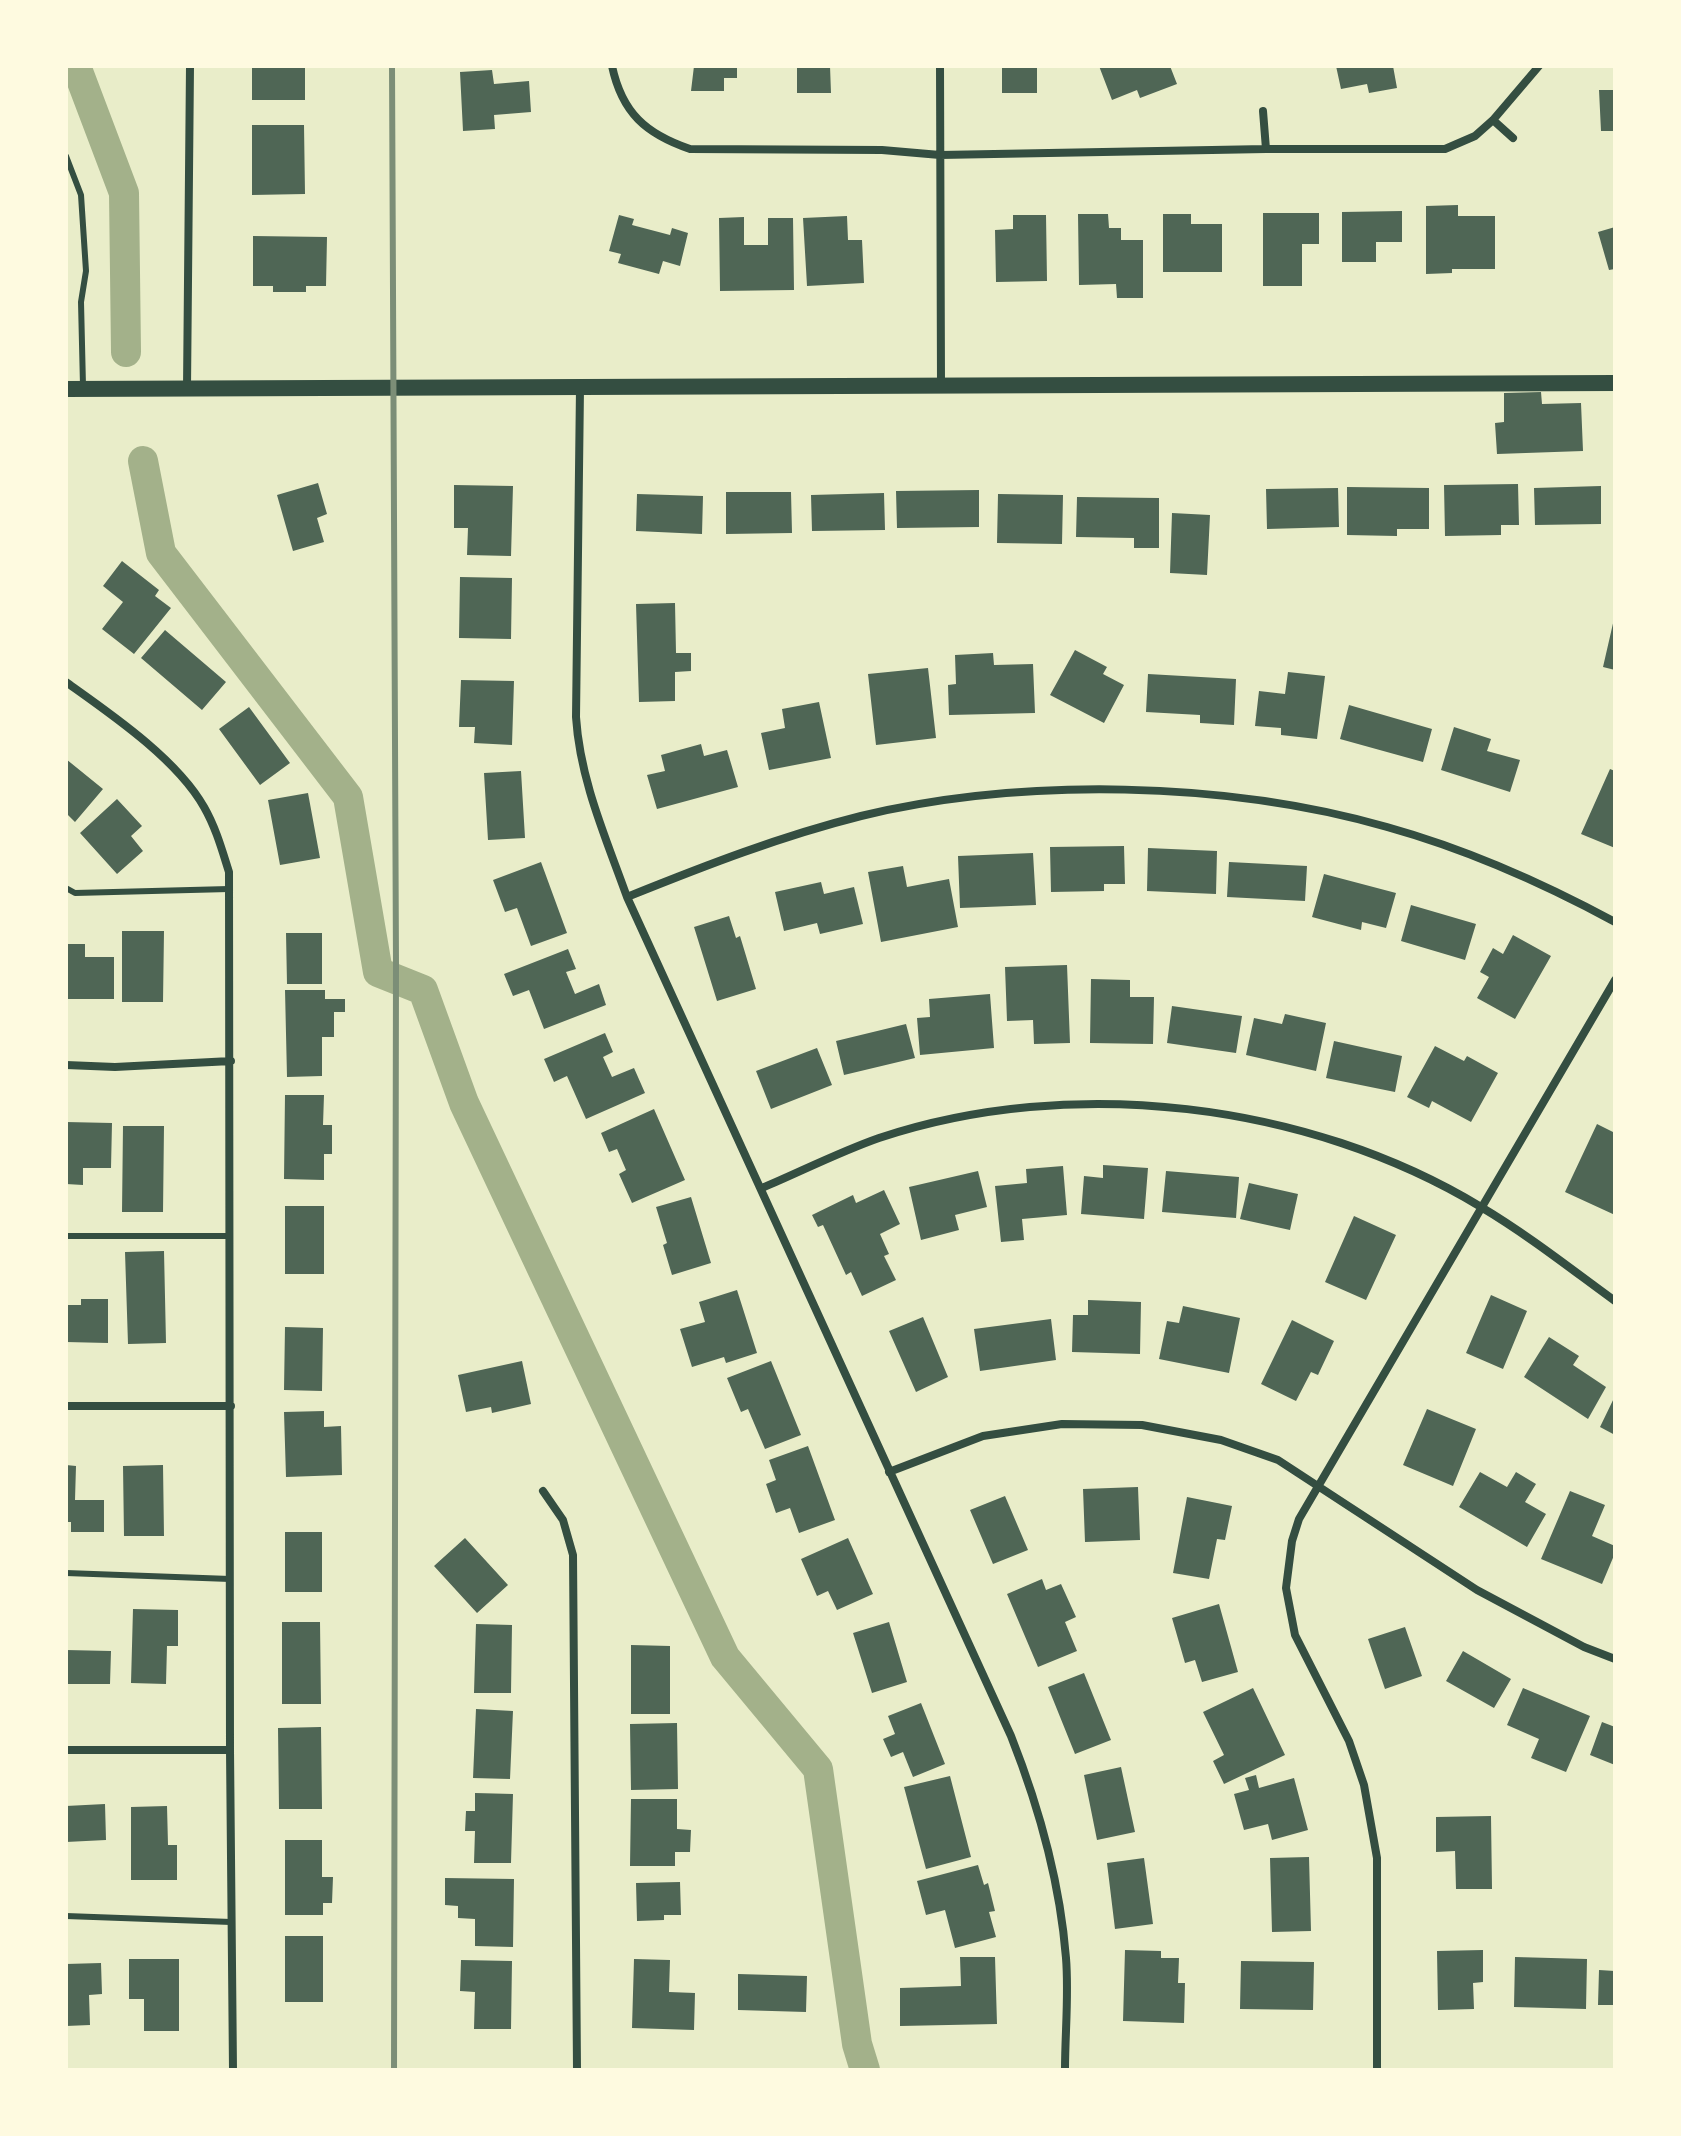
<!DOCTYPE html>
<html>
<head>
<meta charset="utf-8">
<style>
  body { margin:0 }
  #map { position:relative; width:1681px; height:2136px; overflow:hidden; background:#e9edc9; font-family:"Asap Condensed",sans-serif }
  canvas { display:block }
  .frame { position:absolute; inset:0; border:68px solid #fefae0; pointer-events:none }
</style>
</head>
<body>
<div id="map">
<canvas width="1681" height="2136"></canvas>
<div class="frame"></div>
</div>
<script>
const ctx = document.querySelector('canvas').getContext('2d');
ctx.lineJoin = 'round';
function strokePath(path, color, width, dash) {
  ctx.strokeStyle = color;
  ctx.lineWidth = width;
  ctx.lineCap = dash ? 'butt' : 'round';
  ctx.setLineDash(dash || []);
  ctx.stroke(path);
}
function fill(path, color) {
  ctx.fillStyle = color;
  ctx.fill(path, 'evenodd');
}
strokePath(new Path2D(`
  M76,66L124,193L126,352
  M143,461L161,553L348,797L378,972L423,990L464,1103L725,1657L818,1769L857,2044L865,2070`), '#a3b18a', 30);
fill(new Path2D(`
  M252,66H305V100H252Z
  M694,66H737V78H724V91H691Z
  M797,66H830L831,93H797Z
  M1002,66H1037V93H1002Z
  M1099,66H1170L1177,84L1140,98L1137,90L1112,100Z
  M1336,66H1393L1397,88L1369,93L1367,84L1341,89Z
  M492,70L494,84L529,81L531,112L494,115L495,129L463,131L460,72Z
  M1599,90H1615V131H1601Z
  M252,125H304L305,194L252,195Z
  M1458,205V216H1495V269H1452V273L1426,274V206Z
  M1402,211V242H1376V262H1342V212Z
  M1263,213H1319V244H1302V286H1263Z
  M1078,214H1108L1109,228H1121V240H1143V298H1117L1116,284L1079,285Z
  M1163,214H1191V224H1222V272H1163Z
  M619,215L634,219L632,225L670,235L672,228L688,233L680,266L663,261L659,274L618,263L621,254L609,251Z
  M1013,215H1046L1047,281L996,282L995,230L1013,229Z
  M847,216L848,240H862L864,283L807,286L803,218Z
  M744,217V245H768V218H793L794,290L720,291L719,218Z
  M1615,227V269L1609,270L1598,232Z
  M253,236L327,237L326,286H306V292H273V286H253Z
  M1541,392L1542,404L1581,403L1583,451L1497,454L1495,423L1504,422V393Z
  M318,483L327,514L317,518L324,542L293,551L277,495Z
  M1518,484L1519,525H1501V535L1445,536L1444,485Z
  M454,485L513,486L511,556L467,555L468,528H454Z
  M1601,486V524L1535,525L1534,488Z
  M1347,487L1429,488V529H1397V536L1347,535Z
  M1338,488L1339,527L1267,529L1266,489Z
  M979,490V527L897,528L896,491Z
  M726,492H791L792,533L726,534Z
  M884,493L885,530L812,531L811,495Z
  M637,494L703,496L702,534L636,531Z
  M998,494L1063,495L1062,544L997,543Z
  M1077,497L1159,498V548H1134V538L1076,537Z
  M1172,513L1210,515L1207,575L1170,573Z
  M122,561L159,590L155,596L171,608L134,654L102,629L123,602L103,586Z
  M460,577L512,578L511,639L459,638Z
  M675,603L676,653H691V671L675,672V701L639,702L636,604Z
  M1614,619H1615V670L1603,667Z
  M165,630L226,682L202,710L141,658Z
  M1075,650L1107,667L1103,674L1124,685L1104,723L1050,695Z
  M993,653L994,665L1033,664L1035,713L949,715L948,685L956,684L955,655Z
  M928,668L936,738L876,745L868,674Z
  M1288,672L1325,676L1317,739L1281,735V728L1255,726L1259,691L1285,694Z
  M1148,674L1236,679L1234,725L1200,723V715L1146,712Z
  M461,680L514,681L512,745L474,743L475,727H459Z
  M819,702L831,758L769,770L761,733L785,728L782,709Z
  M1349,705L1432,729L1423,762L1340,739Z
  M249,707L290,763L260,785L219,729Z
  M1454,727L1491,739L1487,751L1520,760L1510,792L1441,770Z
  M701,744L704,756L727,750L738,787L657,809L647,775L665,771L661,755Z
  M66,759L103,789L75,822L66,813Z
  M1610,769L1615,771V848L1581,834Z
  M521,771L525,838L488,840L484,773Z
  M308,793L320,858L280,865L268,800Z
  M117,799L142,826L131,836L143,851L117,874L80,833Z
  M1124,846L1125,884H1104V891L1051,892L1050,847Z
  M1148,848L1217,851L1216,894L1147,891Z
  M1033,853L1036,905L960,908L958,856Z
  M541,862L567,933L531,946L517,908L505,912L493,880Z
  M1229,862L1307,866L1305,901L1227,897Z
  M903,866L907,887L949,879L958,927L881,942L868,872Z
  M1324,874L1396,893L1386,928L1362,922L1361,930L1312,917Z
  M821,882L824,894L854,887L863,924L820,934L817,923L784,931L775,892Z
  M1411,905L1476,924L1465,960L1401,941Z
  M729,916L736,938L740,936L756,989L717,1001L694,927Z
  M122,931H164L163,1002H122Z
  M286,933H322V984H287Z
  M1513,935L1551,956L1515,1019L1477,998L1489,977L1480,972L1493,948L1503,954Z
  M66,944H85V957H114V999H66Z
  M568,949L576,969L566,972L575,994L599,984L606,1005L544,1029L529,990L513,996L504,974Z
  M1067,965L1070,1043L1034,1044L1033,1020L1007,1021L1005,967Z
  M1091,979L1130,980V997H1154L1153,1044L1090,1043Z
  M285,990H325V999H345V1012H334V1037H322V1076L287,1077Z
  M990,994L994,1048L920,1055L917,1018L930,1017L929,999Z
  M1172,1006L1242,1016L1236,1053L1167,1043Z
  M1285,1014L1326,1023L1316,1071L1246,1055L1254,1018L1282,1024Z
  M906,1024L915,1058L844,1075L836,1041Z
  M605,1033L613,1052L603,1057L612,1077L634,1068L645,1093L586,1119L567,1076L554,1082L544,1059Z
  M1334,1041L1402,1056L1395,1092L1326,1078Z
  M1435,1046L1464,1061L1467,1056L1498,1073L1471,1122L1432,1101L1429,1108L1407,1097Z
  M817,1048L832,1085L771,1109L756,1071Z
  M285,1095H324L323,1125H332V1154H324V1180L284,1179Z
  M654,1109L685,1180L632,1203L619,1174L626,1170L617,1149L609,1152L601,1133Z
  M66,1122L112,1123L111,1168H83V1185L66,1184Z
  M1597,1124L1615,1133V1215L1565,1192Z
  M123,1126H164L163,1212H122Z
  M1103,1165L1148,1168L1144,1219L1081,1214L1084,1176L1103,1178Z
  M1063,1166L1067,1215L1022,1219L1024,1240L1001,1242L995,1186L1027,1183L1026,1169Z
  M978,1171L987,1207L955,1215L959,1230L921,1240L909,1187Z
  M1166,1171L1239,1177L1236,1218L1162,1212Z
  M1249,1183L1298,1194L1290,1230L1240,1219Z
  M884,1190L900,1224L880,1234L889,1254L884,1256L896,1280L862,1296L851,1272L846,1275L823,1225L818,1227L812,1215L853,1195L856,1203Z
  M691,1197L711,1263L672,1275L663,1245L667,1243L656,1207Z
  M285,1206H324V1274H285Z
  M1354,1216L1396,1235L1366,1300L1325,1282Z
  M164,1251L166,1343L128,1344L125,1252Z
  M737,1290L757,1353L726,1363L724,1357L692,1367L680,1329L705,1322L699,1302Z
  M1491,1295L1527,1311L1503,1369L1466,1353Z
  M81,1299H108V1343L66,1342V1305H81Z
  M1088,1300L1141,1302L1140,1354L1072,1352L1073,1315H1088Z
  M1183,1306L1240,1318L1229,1373L1159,1359L1167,1321L1179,1323Z
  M923,1317L948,1377L916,1392L889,1331Z
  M1051,1319L1056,1360L980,1371L974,1329Z
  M1292,1320L1334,1341L1318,1375L1311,1372L1296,1401L1261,1384Z
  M285,1327L323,1328L322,1391L284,1390Z
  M1549,1337L1579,1356L1573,1365L1606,1387L1588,1419L1524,1377Z
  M522,1361L531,1404L492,1413L491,1407L466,1412L458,1375Z
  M771,1361L801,1435L765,1449L748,1409L741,1412L727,1378Z
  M1615,1396V1435L1600,1427Z
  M1427,1409L1476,1429L1453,1486L1403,1465Z
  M324,1411V1427L341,1426L342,1475L286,1477L284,1412Z
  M808,1446L835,1520L799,1533L790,1508L776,1513L766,1484L776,1480L769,1460Z
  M66,1465L76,1466L75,1500H104V1532H71V1522H66Z
  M163,1465L164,1536H124L123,1466Z
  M1480,1472L1507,1487L1516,1472L1536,1484L1525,1502L1546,1514L1527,1547L1459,1507Z
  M1138,1487L1140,1540L1085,1542L1083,1489Z
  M1570,1491L1605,1505L1592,1536L1615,1546V1553L1602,1584L1541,1559Z
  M1005,1496L1028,1550L993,1564L970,1510Z
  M1187,1497L1232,1506L1225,1540L1217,1539L1209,1579L1173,1573Z
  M285,1532H322V1592H285Z
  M465,1538L508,1585L477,1613L434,1566Z
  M848,1538L873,1594L837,1610L828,1591L817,1596L801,1559Z
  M1042,1579L1046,1590L1061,1584L1076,1617L1065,1622L1077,1651L1038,1667L1007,1594Z
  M1219,1604L1238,1672L1202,1682L1195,1660L1185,1663L1172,1618Z
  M133,1609L178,1610V1646H167L166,1684L131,1683Z
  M282,1622H320L321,1704H282Z
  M889,1622L907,1682L872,1693L853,1633Z
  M476,1624L512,1625L511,1693H474Z
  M1405,1627L1422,1676L1385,1689L1368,1639Z
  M631,1645L670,1646V1714H631Z
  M66,1650L111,1651L110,1684H66Z
  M1463,1651L1511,1679L1494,1708L1446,1681Z
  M1084,1673L1111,1740L1075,1754L1048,1687Z
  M1253,1688L1285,1755L1224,1784L1213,1761L1224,1755L1203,1712Z
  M1523,1688L1590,1716L1566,1772L1531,1758L1539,1739L1507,1725Z
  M921,1703L945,1764L913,1777L903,1752L891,1757L883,1739L895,1734L888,1716Z
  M476,1709L513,1711L510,1779L473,1778Z
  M1602,1722L1615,1727V1765L1590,1755Z
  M677,1723L678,1789L631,1790L630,1724Z
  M321,1727L322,1809H279L278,1728Z
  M1121,1767L1135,1832L1097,1840L1084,1775Z
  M1256,1775L1259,1788L1294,1778L1308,1830L1272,1840L1268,1824L1244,1830L1234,1794L1249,1790L1245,1778Z
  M950,1776L971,1857L926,1869L904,1787Z
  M475,1793L513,1794L511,1863H474L475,1831H465L466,1811H475Z
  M631,1799H677V1829L691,1830L690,1852H675V1866H630Z
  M105,1804L106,1840L66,1842V1806Z
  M167,1806L168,1845H177V1880H131V1807Z
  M1491,1816L1492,1889H1456L1455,1851L1436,1852V1817Z
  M285,1840H322V1877H333L332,1903H323V1915H285Z
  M1309,1857L1311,1931L1272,1932L1270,1858Z
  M1144,1858L1153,1924L1115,1929L1107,1863Z
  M978,1865L984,1885L988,1883L995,1911L989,1912L996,1937L955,1948L945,1910L926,1915L917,1881Z
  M445,1878L514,1879L513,1947L475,1946V1919L458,1918V1906L445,1905Z
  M680,1882L681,1915H664V1920L637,1921L636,1883Z
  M285,1936H323V2002H285Z
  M1125,1950L1161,1951V1958H1179L1178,1983H1185L1184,2023L1123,2021Z
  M1483,1950V1982L1473,1983L1474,2009L1438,2010L1437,1951Z
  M960,1957H995L997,2024L900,2026V1988L961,1986Z
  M1515,1957L1587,1959L1586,2009L1514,2007Z
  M129,1959H179V2031H144V1999H129Z
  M634,1959L670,1960L669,1992L695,1993L694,2030L632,2028Z
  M461,1960L512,1961L511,2029H474L475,1992L460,1991Z
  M1241,1961L1314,1962L1313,2010L1240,2009Z
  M101,1963L102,1994L89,1995L90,2025L66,2026V1964Z
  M1599,1970L1615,1971V2005H1598Z
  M738,1974L807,1976L806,2012L738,2010Z`), '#4f6655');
strokePath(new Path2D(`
  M66,156L81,195L86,271L81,302L83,386
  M66,888L75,893L229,889
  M66,1236H230
  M66,1573L230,1579
  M66,1916L231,1922`), '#344e41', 6);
strokePath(new Path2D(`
  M612,66C622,113 646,134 690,149L882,150L940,155L1266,149H1445L1475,136L1493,120L1539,66
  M940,66L941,385
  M1263,111L1266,149
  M1493,120L1513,138
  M187,388L190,66
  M580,388L576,717C580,780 606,838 627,897L1011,1736C1039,1807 1060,1882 1066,1958C1069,1995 1065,2033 1065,2070
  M66,682C111,714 177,759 204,807C216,828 222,850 229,872L230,1750L233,2070
  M627,897C704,866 781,836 861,816C1024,777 1226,781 1387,827C1466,849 1543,883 1615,922
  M66,1065L115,1067L231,1061
  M762,1188C800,1172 839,1152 879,1138C1071,1074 1308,1102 1481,1207C1528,1235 1571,1269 1615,1301
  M66,1406H231
  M889,1472L983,1436L1062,1424L1142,1425L1221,1440L1278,1460L1477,1590L1584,1647L1615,1659
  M543,1491L563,1520L573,1555L577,2070
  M66,1750H230
  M1377,2070V1858L1364,1785L1349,1741L1295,1635L1286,1588L1292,1541L1299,1519L1615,980`), '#344e41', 8);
strokePath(new Path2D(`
  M66,389L1615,383`), '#344e41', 16);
strokePath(new Path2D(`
  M392,66L396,964L394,2070`), '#7c8e77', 6);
</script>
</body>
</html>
